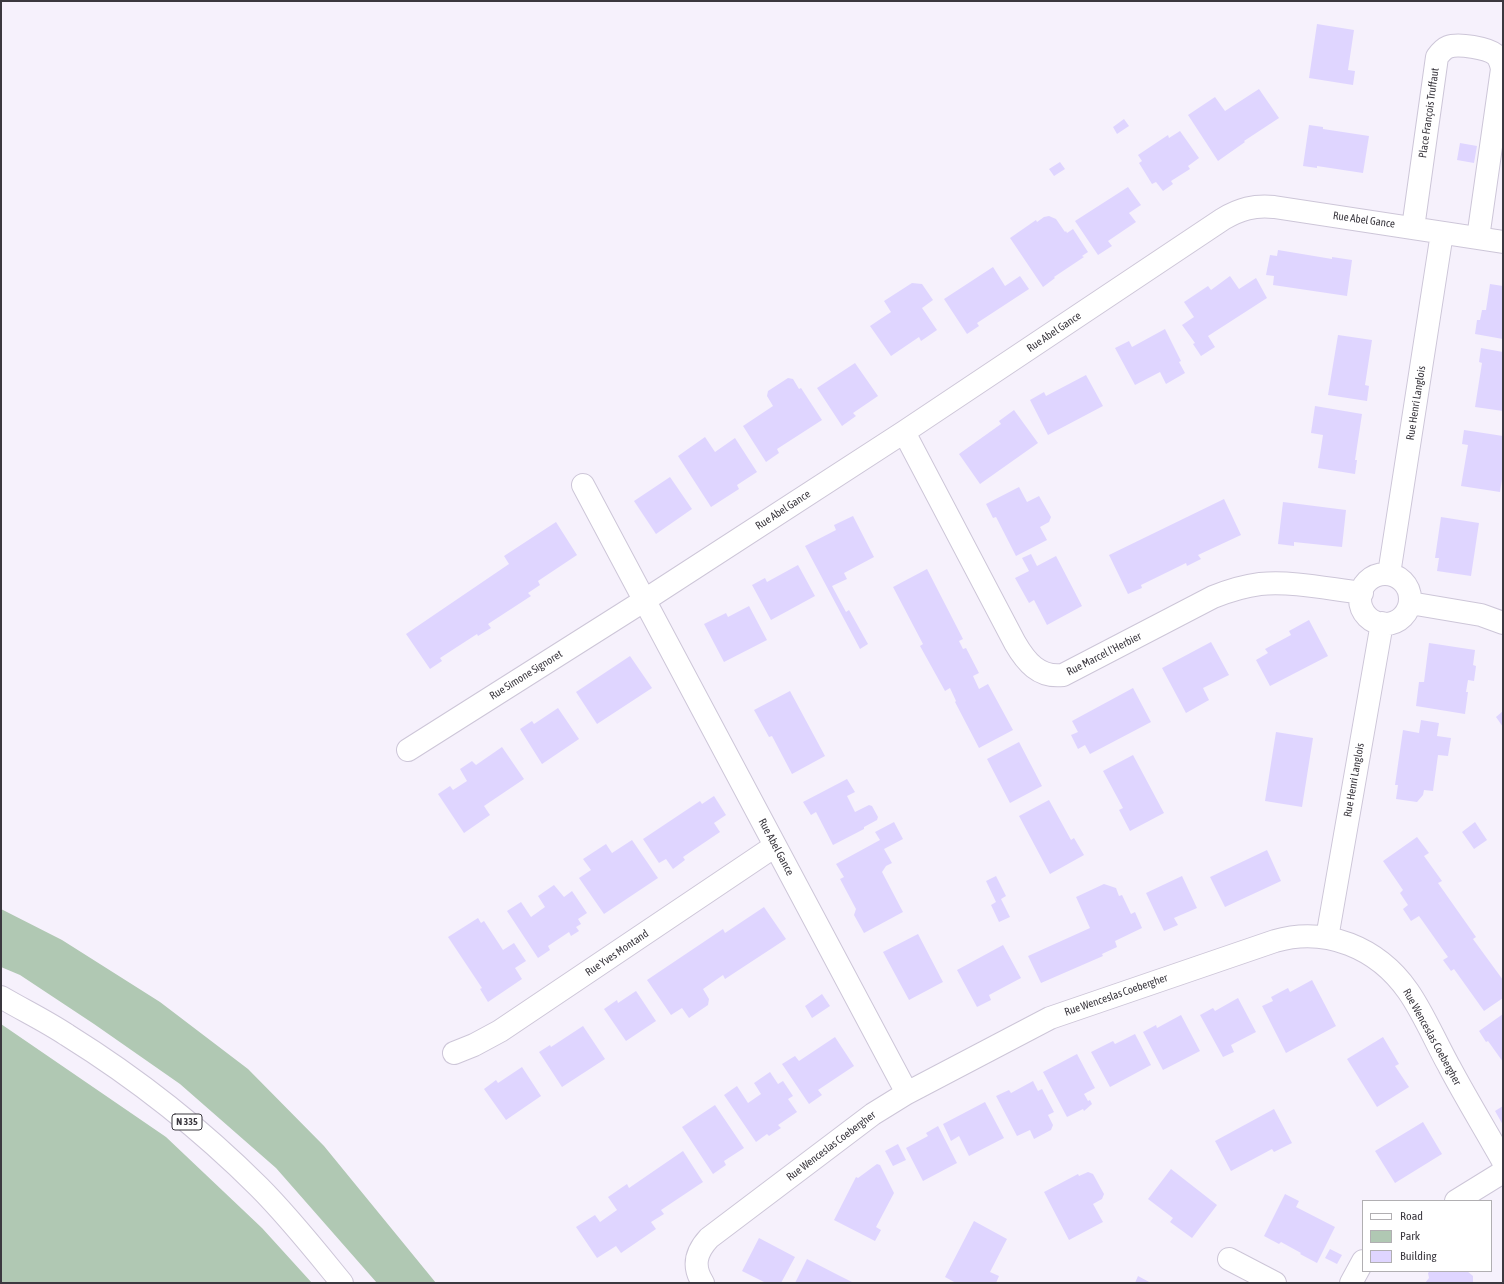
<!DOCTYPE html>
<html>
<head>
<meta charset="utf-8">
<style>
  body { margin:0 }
  #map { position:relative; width:1504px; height:1284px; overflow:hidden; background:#f6f1fc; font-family:"Asap Condensed",sans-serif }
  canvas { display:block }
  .frame { position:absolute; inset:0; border:2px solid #3b383f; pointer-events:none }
  .legend { position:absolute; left:1362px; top:1200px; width:130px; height:72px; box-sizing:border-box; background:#fff; border:1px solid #b1afb2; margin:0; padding:5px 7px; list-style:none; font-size:12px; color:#3b383f }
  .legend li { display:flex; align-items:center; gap:8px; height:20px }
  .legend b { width:20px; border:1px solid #b1afb2 }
</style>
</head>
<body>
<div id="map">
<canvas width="1504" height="1284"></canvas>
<div class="frame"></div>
<ul class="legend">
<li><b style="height:5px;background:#fff"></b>Road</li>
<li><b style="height:11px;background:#b0c8b3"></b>Park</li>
<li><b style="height:11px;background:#dfd5ff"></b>Building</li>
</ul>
</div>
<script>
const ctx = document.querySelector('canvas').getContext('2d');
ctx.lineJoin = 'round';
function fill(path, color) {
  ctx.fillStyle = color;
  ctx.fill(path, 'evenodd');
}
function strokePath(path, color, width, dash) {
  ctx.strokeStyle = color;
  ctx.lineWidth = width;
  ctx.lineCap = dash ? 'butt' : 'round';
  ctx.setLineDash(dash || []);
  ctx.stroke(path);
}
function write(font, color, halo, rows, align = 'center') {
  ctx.font = font + ' "Asap Condensed",sans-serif';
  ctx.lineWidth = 3;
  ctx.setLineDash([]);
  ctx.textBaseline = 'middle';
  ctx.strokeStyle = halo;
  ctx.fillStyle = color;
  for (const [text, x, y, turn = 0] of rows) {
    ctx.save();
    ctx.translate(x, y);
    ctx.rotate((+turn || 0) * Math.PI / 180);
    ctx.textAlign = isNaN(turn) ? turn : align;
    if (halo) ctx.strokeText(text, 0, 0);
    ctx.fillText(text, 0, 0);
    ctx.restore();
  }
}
fill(new Path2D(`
  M1,909L62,940L160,1002L248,1069L324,1146L436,1283H377L276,1168L180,1084L94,1024L20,975L1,967Z
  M1,1024L166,1137L262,1228L312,1283H1Z`), '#b0c8b3');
fill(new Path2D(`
  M1317,24L1354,30L1348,70L1355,71L1353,85L1309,78Z
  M1259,89L1279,118L1244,141L1245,142L1218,161L1188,115L1215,97L1225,111Z
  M1124,119L1129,126L1117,134L1113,127Z
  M1309,125L1323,127V129L1369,136L1363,173L1317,166V168L1303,166Z
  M1180,131L1199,158L1188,166L1190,169L1171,181L1173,184L1163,191L1156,182L1152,184L1139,163L1142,161L1138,155L1168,135L1169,138Z
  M1460,143L1477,146L1474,163L1457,160Z
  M1060,162L1065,169L1054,176L1049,169Z
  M1128,187L1141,205L1129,213L1136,222L1108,241L1112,246L1098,255L1075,221Z
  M1049,216L1056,219L1065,232L1066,231L1067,233L1073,229L1088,252L1082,256L1084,257L1054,277L1055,278L1043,287L1010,238L1036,220L1037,222L1044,217Z
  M1278,250L1332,259V257L1352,260L1347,296L1273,285L1274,276L1266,275L1270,255L1277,256Z
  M993,267L1005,286L1020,276L1029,289L977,323L979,326L967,334L944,299Z
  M1230,276L1239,289L1256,278L1267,298L1208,336L1215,347L1201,356L1193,344L1195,343L1182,325L1194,317L1184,302L1208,286L1211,290Z
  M912,283L922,284L933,300L922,308L937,330L921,341L919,337L891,356L870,326L891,312L884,301Z
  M1490,284L1503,286V339L1475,334L1477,320H1480L1482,310H1486Z
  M1165,329L1181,361L1179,362L1185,373L1166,384L1160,372L1135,385L1115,348L1129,341L1132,347Z
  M1338,335L1372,340L1365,385L1369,386L1367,401L1328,395Z
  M1481,348L1503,352V411L1475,407L1482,363L1479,362Z
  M855,363L878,396L853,413L856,416L842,426L817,388Z
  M1086,375L1103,406L1048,435L1030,400L1044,392L1046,396Z
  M788,378L793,379L799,389L801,388L822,420L777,449L779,453L766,462L743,426L773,406L767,396L768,391Z
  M1315,406L1362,414L1355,460H1357L1355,474L1318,468L1323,435L1311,433Z
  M1014,410L1038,443L980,484L959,454L1001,424L999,421Z
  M1464,430L1503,436V473L1500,492L1461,486L1468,445L1462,444Z
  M705,437L715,452L735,438L757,472L737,485L739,489L711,507L678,456Z
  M670,477L692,509L656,534L634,501Z
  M1019,487L1027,502L1039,496L1051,517L1049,522L1040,527L1047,540L1016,556L996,517L993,518L986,504Z
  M1224,499L1241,535L1198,555L1201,559L1187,566L1186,563L1141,585L1142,588L1128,594L1109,555Z
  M1283,502L1346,510L1342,547L1294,542V546L1278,544Z
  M853,516L874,557L844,573L847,579L832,586L846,612L849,610L868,644L860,649L805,546L836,530L834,525Z
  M1441,517L1479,523L1471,576L1437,571L1439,558H1435Z
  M556,522L577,555L538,581L540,585L528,593L531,596L488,624L491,628L478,636L477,634L440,658L442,661L430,669L406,634L509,564L504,556Z
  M1031,554L1037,566L1056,556L1082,606L1047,625L1034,600L1029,603L1015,578L1029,571L1022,558Z
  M798,565L815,596L771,620L752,585L765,578L767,582Z
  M927,569L963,639L959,641L963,649L966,648L979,673L973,676L979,689L988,684L1013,730L979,748L955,702L956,701L950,688L945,691L920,646L923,644L893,587Z
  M749,606L767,640L724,662L704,624L726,613L728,617Z
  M1309,620L1328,656L1270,686L1256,660L1268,653L1265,649L1291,635L1289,631Z
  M1211,642L1229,675L1203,688L1209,700L1186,713L1162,668Z
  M1429,643L1475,650L1473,665L1476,666L1474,681L1468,680L1466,692H1468L1465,714L1416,706L1419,682H1424Z
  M630,656L652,688L597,724L576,692Z
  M1133,688L1151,722L1090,754L1085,745L1078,749L1071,735L1078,732L1072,721Z
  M790,691L825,756L792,774L772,736L769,737L754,710Z
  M558,708L579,739L542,764L520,729L532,721L534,724Z
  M1503,711V727L1496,717Z
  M1421,720L1439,723L1437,736L1451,738L1448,756L1438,755L1433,791L1424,790L1423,795L1417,802L1396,799L1398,785H1395L1403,730L1419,733Z
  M1276,732L1313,738L1302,807L1265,801Z
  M1019,742L1042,786L1010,803L987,759Z
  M502,747L524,779L484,806L490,815L464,833L438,794L450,786L453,790L467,781L460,769L472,761L476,765Z
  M1133,755L1164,813L1130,831L1119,810L1123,808L1103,771Z
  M847,779L855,792L847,796L855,812L869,805L872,806L878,817L877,820L864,827V829L833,845L816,812L811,815L803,802Z
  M714,796L726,815L714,823L720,832L683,857L685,860L673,869L666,859L659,863L643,839L700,801L702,804Z
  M1049,800L1071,840L1074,838L1084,855L1050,874L1019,816Z
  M894,822L903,839L884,849L892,863L886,866L882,872L903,912L864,933L854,915L856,909L840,879L844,877L836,864L880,840L875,832Z
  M1475,822L1487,840L1474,849L1462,832Z
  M1417,837L1429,853L1424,856L1442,881L1438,883L1476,937L1473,939L1503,980V998L1484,1011L1454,969L1451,971L1443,960L1448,957L1419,916L1411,921L1403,909L1408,905L1400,893L1403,890L1383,861Z
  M632,840L658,878L604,914L579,878L591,870L583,859L606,844L612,853Z
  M1267,850L1281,881L1225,907L1210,877Z
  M996,876L1006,896L1001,899L1010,917L999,922L991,905L996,902L986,881Z
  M1182,876L1197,908L1174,918L1178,925L1164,931L1146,893Z
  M1104,884L1116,888L1119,896L1122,895L1131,914L1135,912L1142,928L1115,941L1117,947L1102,954L1103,956L1041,983L1028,956L1090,928L1076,897Z
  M554,885L564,897L572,891L587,913L578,919L581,924L576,927L579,931L571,936L569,932L548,946L550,950L538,958L507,911L521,902L531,917L545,907L538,896Z
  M764,907L786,939L725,979L723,975L703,989L709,999L708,1005L689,1018L682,1008L671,1015L647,980L723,929L725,933Z
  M478,918L481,923L484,921L503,950L514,943L526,961L515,968L522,979L488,1002L480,989L482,988L448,937Z
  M918,934L943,982L909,1000L883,952Z
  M1003,945L1021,978L989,995L991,1000L977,1007L957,970Z
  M1312,980L1336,1026L1286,1053L1262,1006L1273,1001L1271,997L1288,988L1290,992Z
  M636,991L656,1021L626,1041L604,1009L617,1000L618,1003Z
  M822,994L830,1006L812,1018L805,1006Z
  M1238,998L1256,1032L1231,1045L1234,1052L1223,1057L1200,1015L1213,1008L1215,1011Z
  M1503,1014V1062L1488,1041L1486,1042L1479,1031Z
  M1181,1015L1200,1051L1163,1070L1143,1032L1156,1025L1157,1028Z
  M583,1026L605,1059L562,1087L539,1052L550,1045L551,1047Z
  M1135,1034L1151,1065L1110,1087L1091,1052L1113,1041L1115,1044Z
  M835,1037L854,1066L818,1090L822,1095L809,1104L782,1064L795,1056L799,1061Z
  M1383,1037L1399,1064L1395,1066L1409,1087L1377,1107L1347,1059Z
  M1077,1054L1095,1088L1084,1094L1088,1101L1090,1100L1092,1104L1084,1111L1083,1109L1067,1117L1043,1072Z
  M522,1067L541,1096L506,1120L484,1089L496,1080L498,1083Z
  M770,1072L778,1084L783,1081L793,1096L788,1099L797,1112L778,1125L781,1128L769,1136L767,1134L756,1142L724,1095L737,1086L748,1103L761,1094L754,1083Z
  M1033,1081L1038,1091L1042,1089L1054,1112L1048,1115L1053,1125L1051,1130L1034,1139L1030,1130L1017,1136L996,1096L1009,1090L1011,1093Z
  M985,1102L1004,1138L969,1156L959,1136L951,1141L943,1124Z
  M715,1105L744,1148L724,1161L726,1165L713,1174L682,1127Z
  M1503,1106V1125L1495,1111Z
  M1274,1109L1292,1143L1274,1152L1272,1149L1231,1171L1215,1141Z
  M1423,1122L1442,1154L1395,1183L1375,1151Z
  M938,1126L957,1163L923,1181L906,1148L928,1136L926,1133Z
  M898,1144L906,1160L893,1166L885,1151Z
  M683,1151L703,1182L661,1210L664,1214L651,1222L656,1229L621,1253L616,1246L597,1258L576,1227L595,1215L600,1222L617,1210L608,1197L627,1184L629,1188Z
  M877,1164L880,1165L894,1193L876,1227L881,1230L875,1241L834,1220L856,1177L858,1178Z
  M1171,1169L1217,1205L1192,1238L1170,1222L1173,1218L1148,1199Z
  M1088,1172L1093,1174L1104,1194L1102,1199L1093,1204L1103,1222L1069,1240L1044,1192L1078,1174L1079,1176Z
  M1285,1194L1299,1201L1296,1207L1335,1227L1317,1263L1300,1254L1301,1253L1281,1242L1279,1244L1264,1236Z
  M974,1221L1007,1239L990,1272L999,1276L996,1283H956L945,1277Z
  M759,1238L795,1257L781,1283H766L742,1271Z
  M1330,1249L1342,1255L1337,1264L1325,1258Z
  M807,1259L838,1275L854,1283H795Z
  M1430,1271H1467L1473,1276V1283H1425L1429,1278L1428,1273Z
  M1138,1276L1151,1283H1135Z`), '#dfd5ff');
const minor = new Path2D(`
  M1413,228L1437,57C1440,53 1443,49 1448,47C1458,43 1488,48 1496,55C1500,59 1501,64 1502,69L1478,238
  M904,432L1015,643C1026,662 1039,678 1063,675L1213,597C1228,591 1244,586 1260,584C1294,581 1328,589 1362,593
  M583,485L907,1093
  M1389,574L1442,233
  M1360 599a25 25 0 1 1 50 0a25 25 0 1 1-50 0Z
  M1410,603L1481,615L1503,623
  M408,750L645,600L904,432L1223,219C1240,209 1254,205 1274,207L1503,242
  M1327,938L1382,623
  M454,1053L474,1045L500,1031L775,846
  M1456,1201L1503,1172
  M1229,1259L1275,1283
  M703,1283C692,1266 696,1252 709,1238L873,1114L907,1093L1050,1018L1275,941C1326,926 1378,948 1408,991C1424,1014 1435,1041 1449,1066C1466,1098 1485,1129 1503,1161
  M1351,1283L1363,1261`);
const highway = new Path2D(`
  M1,997C23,1010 46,1021 67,1035C136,1078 201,1129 259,1187C289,1217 315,1250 342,1283`);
strokePath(minor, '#cdc6d8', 24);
strokePath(highway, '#cdc6d8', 24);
strokePath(minor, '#fff', 22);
strokePath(highway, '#fff', 22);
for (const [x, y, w] of [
  [187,1122,30]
]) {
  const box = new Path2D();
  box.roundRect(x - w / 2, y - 8, w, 16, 3);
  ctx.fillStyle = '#fff';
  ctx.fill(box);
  strokePath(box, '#3b383f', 1);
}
write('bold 10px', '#3b383f', null, [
  ["N 335",187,1122]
]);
write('11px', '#3b383f', '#fff', [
  ["Place François Truffaut",1429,113,-82],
  ["Rue Abel Gance",1364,220,8],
  ["Rue Abel Gance",1054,332,-34],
  ["Rue Henri Langlois",1416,403,-81],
  ["Rue Abel Gance",783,510,-33],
  ["Rue Marcel l'Herbier",1104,654,-27],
  ["Rue Simone Signoret",526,675,-32],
  ["Rue Henri Langlois",1354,780,-80],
  ["Rue Abel Gance",776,847,62],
  ["Rue Yves Montand",617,953,-34],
  ["Rue Wenceslas Coebergher",1116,995,-19],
  ["Rue Wenceslas Coebergher",1432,1037,61],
  ["Rue Wenceslas Coebergher",831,1146,-37]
]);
</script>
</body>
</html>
